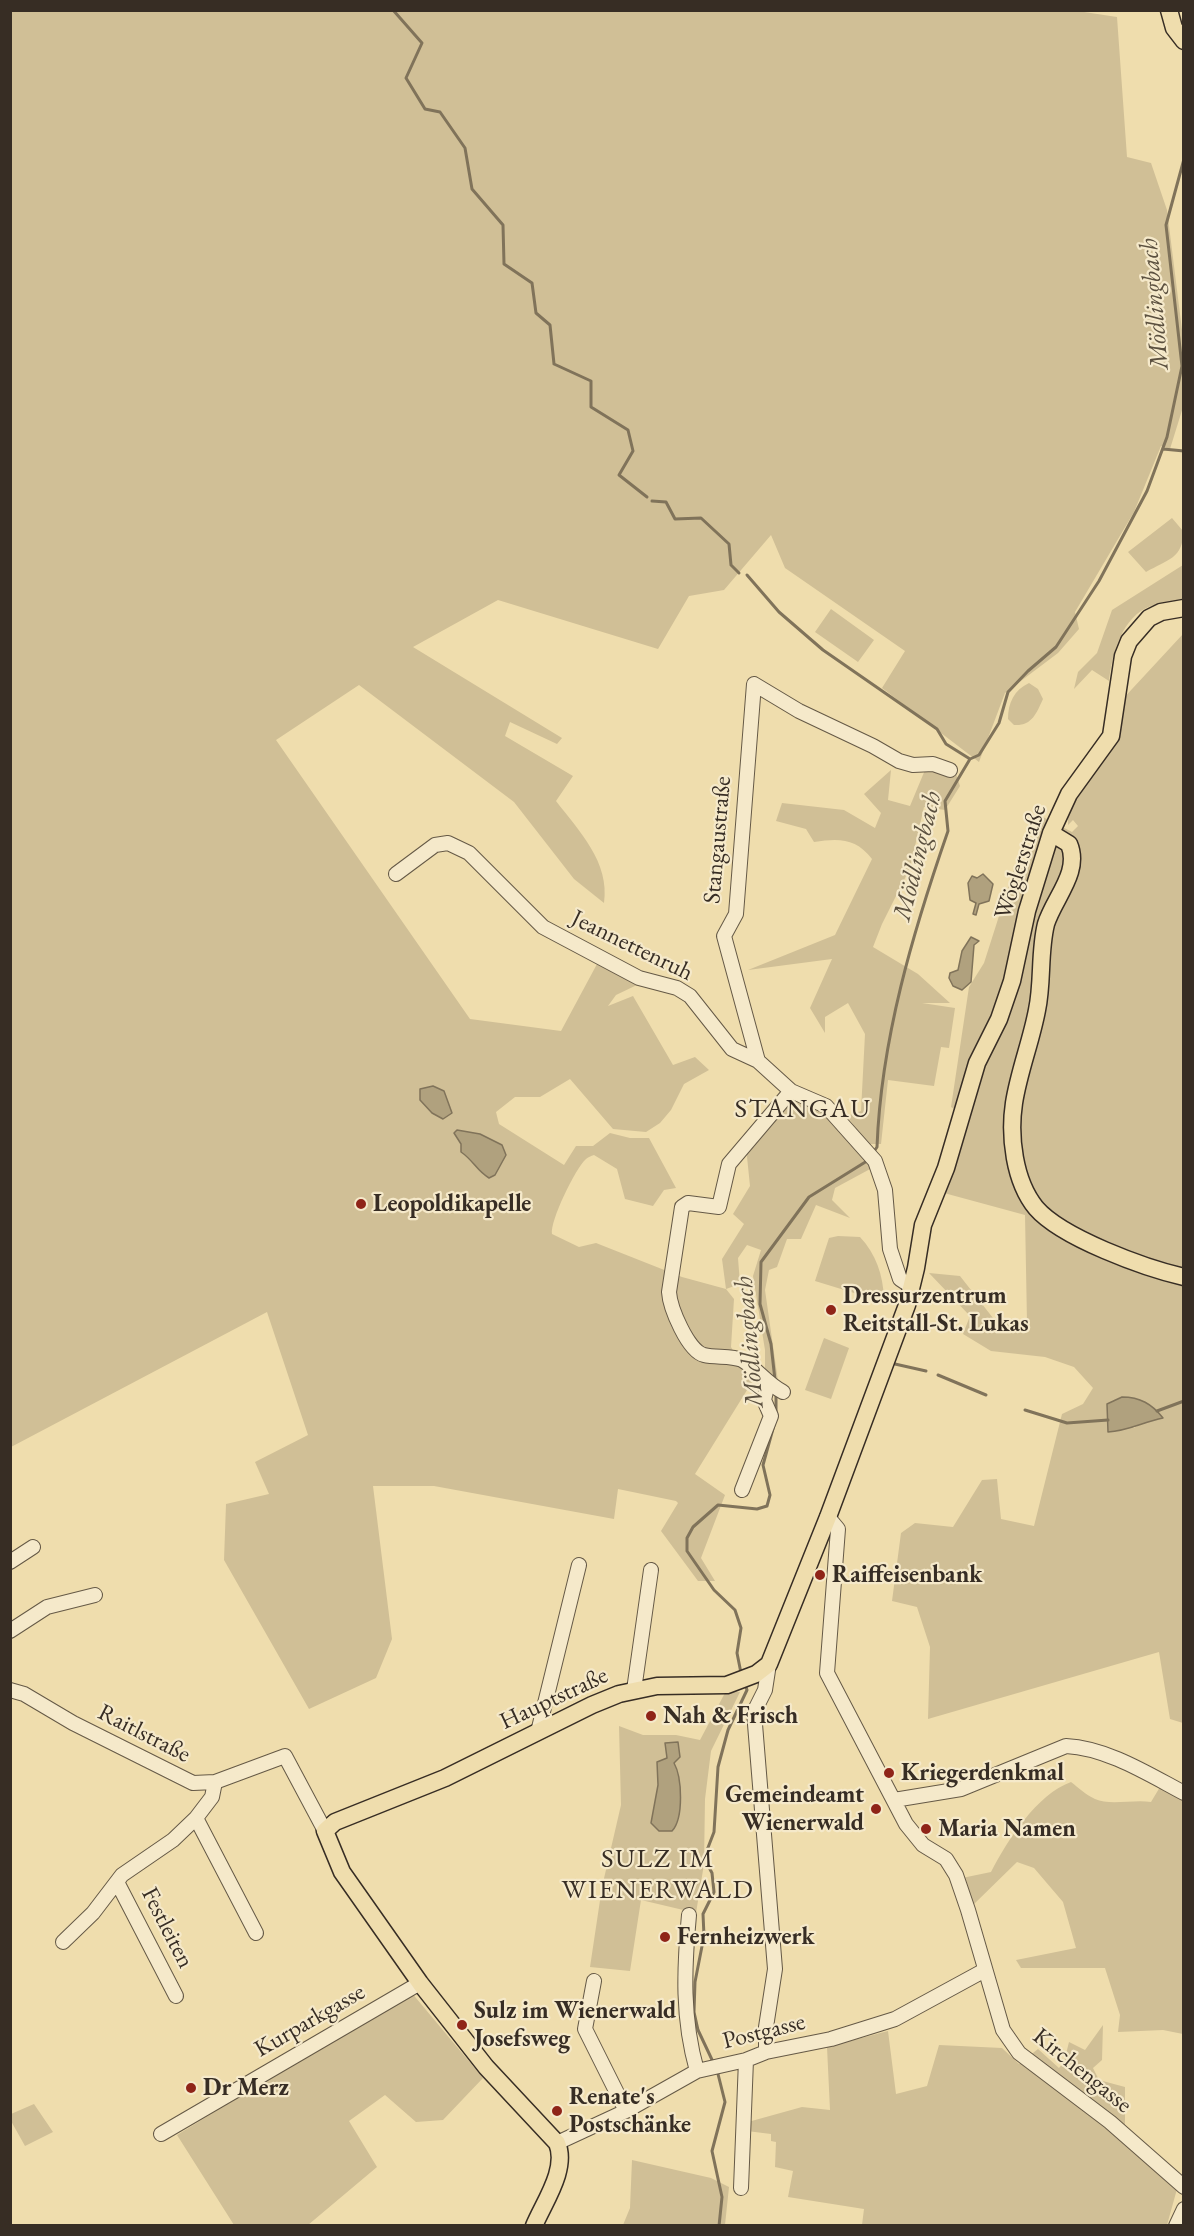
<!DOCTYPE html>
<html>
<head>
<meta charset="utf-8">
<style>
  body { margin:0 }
  #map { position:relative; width:1194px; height:2236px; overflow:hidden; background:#efddad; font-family:"EB Garamond",serif }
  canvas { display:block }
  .frame { position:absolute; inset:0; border:12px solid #372d24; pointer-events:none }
</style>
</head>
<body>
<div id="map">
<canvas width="1194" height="2236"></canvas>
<div class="frame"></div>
</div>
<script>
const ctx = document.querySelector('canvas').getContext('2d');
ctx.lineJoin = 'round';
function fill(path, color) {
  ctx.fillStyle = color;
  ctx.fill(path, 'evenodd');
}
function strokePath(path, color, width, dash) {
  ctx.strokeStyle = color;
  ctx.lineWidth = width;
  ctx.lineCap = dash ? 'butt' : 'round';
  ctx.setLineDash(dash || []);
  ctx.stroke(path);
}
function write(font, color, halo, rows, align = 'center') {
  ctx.font = font + ' "EB Garamond",serif';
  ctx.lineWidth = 4.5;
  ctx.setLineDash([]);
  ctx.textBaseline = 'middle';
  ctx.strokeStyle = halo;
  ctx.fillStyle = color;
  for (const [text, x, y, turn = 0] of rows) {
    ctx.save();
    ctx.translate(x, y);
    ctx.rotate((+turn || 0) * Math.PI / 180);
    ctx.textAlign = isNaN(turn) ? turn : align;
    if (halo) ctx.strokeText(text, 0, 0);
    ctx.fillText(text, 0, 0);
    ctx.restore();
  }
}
fill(new Path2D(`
  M1071,10L1117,17L1127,157L1151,163L1167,210L1183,338V407L1170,449L1161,446L1134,512L1075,612L1079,629L1058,653L1005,693L979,762L882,688L905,651L785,568L771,535L724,590L689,596L658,649L498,600L413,647L562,738L557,744L510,722L505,736L573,776L556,801C579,831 610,862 604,903L574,879L514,802L359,685L276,740L470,1019L561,1031L597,964L639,984L616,995L608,1006L633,996L673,1065L695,1057L709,1070L684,1084L671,1110L660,1123L646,1132L613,1129L570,1079L540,1097H515L496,1112L499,1124L564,1165L576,1146H593L610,1133L630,1138H649L676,1188L664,1190L653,1206L625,1199L617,1169L594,1155C591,1156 588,1157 586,1159C575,1169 550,1221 552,1234L579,1247L596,1243L682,1277L726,1289L722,1259L744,1224L733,1214L750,1186L746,1147L792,1096L822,1109L872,1168L835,1188L832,1200L850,1218L816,1205L801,1239H787L777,1267L769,1270L765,1290L778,1381L765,1375V1350L753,1276L761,1250L747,1245L738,1258L740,1284L726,1289L734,1299L731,1347L752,1382L695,1474L725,1495L701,1558L715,1581H698L661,1531L678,1503L676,1501L618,1489L614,1519L434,1486H373L392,1639L376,1678L309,1709L224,1560L226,1504L269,1494L255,1462L308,1435L267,1312L11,1447V11Z
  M1172,518L1183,531C1184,558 1167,560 1146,572L1128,552Z
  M1183,565V599C1173,602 1161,603 1151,606C1122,616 1112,654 1109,681L1092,670L1074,689L1078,672L1097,653L1112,610Z
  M831,609L874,640L858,662L815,632Z
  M1183,634V1723L1170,1719L1159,1652L928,1719L930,1647L917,1607L892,1601L901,1533L915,1523L953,1527L982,1480L997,1479L1001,1519L1034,1526L1062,1414L1083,1404L1093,1388L1074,1367L1045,1357L991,1351L963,1334L970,1316L929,1273L960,1276L993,1318L1027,1322L1025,1215L944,1193L968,1117L951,1107L969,987L984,963L1014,869L1027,859L1043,817L1072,832L1078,826L1073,820L1068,825V812L1108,752L1120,702ZM1107,1404L1163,1418L1143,1422L1134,1428Z
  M1029,683L1038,689L1043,699C1036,714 1032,726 1014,725L1008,719C1008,703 1014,690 1029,683Z
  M891,770L888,800L910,806L925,770L956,774L960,786L945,810L924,807L910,868L882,924L873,947L918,974L950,1003H922L955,1008L949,1048L941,1047L934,1086L888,1080L881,1144H867L847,1116L861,1111L865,1034L848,1003L825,1017V1033L810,1008L832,959L748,970L835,935L872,859C856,838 839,838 814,842L806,829L776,821L782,803L844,810L875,828L881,813L864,794Z
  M838,1236L860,1237C876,1254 883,1275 884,1298L877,1300L815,1281L829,1238Z
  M824,1338L849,1348L831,1399L805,1390Z
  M726,1691L740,1692L711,1751L705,1799L704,1864L696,1913L641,1900L630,1971L590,1967L602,1887L621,1805L619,1726L643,1735H676L700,1740Z
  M1071,1782C1079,1788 1086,1795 1095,1799C1110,1806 1134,1799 1151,1802L1160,1787L1183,1798V2034L1163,2030L1118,2032L1120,2015L1105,1968H1021L1016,1960L1076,1948L1063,1902L1034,1868L1017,1862L972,1906L962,1878L991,1872C1007,1841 1037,1794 1071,1782Z
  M411,1992L483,2078L443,2120L416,2122L385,2095L349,2121L377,2167L308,2225H234L177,2135Z
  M1103,2025L1102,2060L1093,2068L1099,2080L1125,2087V2126L1084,2096L1177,2189L1167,2225H862L864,2209L788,2197L793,2171L775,2167L776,2142L771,2141V2134L747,2131L748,2122L802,2107L830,2110L827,2047L888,2031L896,2094L927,2086L939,2045L1002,2048L1019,2064L1038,2049L1059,2068L1064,2062L1069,2042L1085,2050Z
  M34,2104L53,2132L25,2146L11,2121V2114Z
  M632,2160L711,2178L729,2187L725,2225H623L630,2208Z`), '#d0bf96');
const water = new Path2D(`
  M983,874L993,884L989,901L979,904L976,915L973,914L976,903L970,900L968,883L972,876L977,878Z
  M971,937L979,941L974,945L971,982L962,990L953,986L949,978L950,973L958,970L962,951Z
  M433,1086L444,1091L452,1113L443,1119L432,1113L420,1100V1089Z
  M457,1130L480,1134L502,1145L506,1155L495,1175L489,1178C477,1171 473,1160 461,1152V1144L454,1133Z
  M1122,1397C1140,1397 1152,1404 1163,1418C1143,1422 1128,1431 1108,1432L1107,1404Z
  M678,1742L680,1757L674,1763C682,1777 684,1818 672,1831H659L651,1823L658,1785L657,1762L667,1758L665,1743Z`);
fill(water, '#b0a17e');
strokePath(water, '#80735a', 1.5);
strokePath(new Path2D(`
  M393,10L422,43L406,78L425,109L440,112L465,148L472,189L503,225L504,264L532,283L536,313L550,325L554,364L591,381V407L628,430L633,451L619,475L647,497
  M1163,449L1184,451
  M652,501L666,502L675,519L701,518L729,544L731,565L739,573
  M747,575L779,612L823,650L937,729L946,744L970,759
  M873,1153L877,1147C881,1039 913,932 948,831L945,801L970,759L979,755L999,723L1008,692L1028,671L1056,647L1099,581L1147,491L1167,437L1182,366L1166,225L1184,159
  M895,1364L926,1371
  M938,1375L986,1395
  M775,1380L771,1344L760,1304L761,1262L809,1197L867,1161
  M1025,1410L1067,1423L1108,1420
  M1157,1411L1184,1401
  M776,1413V1393
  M741,1673L737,1653L741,1628L735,1610L714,1590L687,1551V1538L693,1527L718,1505L757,1509L767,1506L770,1495L763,1465L774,1425
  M714,2064L698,2030L694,2012L695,1982L704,1936L703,1914L714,1892L712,1873L704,1858L714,1832L718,1767L728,1730L747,1690L745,1684
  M717,2070L725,2102L712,2151L722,2197L719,2226`), '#80735a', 3);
const minor = new Path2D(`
  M396,874L435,845L448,843L469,853L543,927L639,978L677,988L690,996L732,1049L758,1061
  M912,1287L900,1279L890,1249L885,1190L875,1161L826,1106L791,1091L758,1061L724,936L736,914L754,684L799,711L873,746L899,761L913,765L933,764L950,770
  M783,1392C767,1384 754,1366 742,1360C731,1355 716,1358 704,1355C688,1351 670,1308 669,1292L682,1207L688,1203L719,1207L729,1164L791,1091
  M742,1490L771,1416L764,1400L768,1383
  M828,1517L838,1529L827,1673L906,1824L923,1845L946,1859L956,1875L968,1910L1003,2030L1019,2053L1110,2122L1184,2187
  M10,1562L33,1547
  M10,1631L47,1607L95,1595
  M10,1690L24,1694L73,1723L193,1783L215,1782L285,1756L325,1831
  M634,1690L651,1570
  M538,1732L579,1565
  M894,1800L961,1789L1066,1746C1107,1748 1148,1774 1184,1793
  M196,1818L256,1933
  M117,1882L176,1996
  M689,1915C684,1970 682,2018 697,2071
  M63,1942L93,1913L122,1875L173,1840L196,1818L212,1797L215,1782
  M594,1981L585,2029L626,2111
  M766,2052V2027L775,1969L754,1712L765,1690L769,1664
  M161,2134L420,1983
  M557,2143L626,2111L697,2071L746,2060L766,2052L831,2039L895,2019L985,1970
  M741,2188L746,2060
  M1176,2226L1184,2209`);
const major = new Path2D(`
  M1169,10L1174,28L1184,41
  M1051,833L1069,844C1081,872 1054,898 1046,924C1039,952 1043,982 1037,1010C1031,1042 1019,1071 1014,1103C1009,1136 1014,1181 1036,1208C1062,1238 1145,1268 1184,1277
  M534,2226C544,2202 568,2169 557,2143L486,2067L420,1983L342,1872L325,1831L335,1822L445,1778L592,1705L619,1694L657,1686L727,1685L756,1674L769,1664L828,1517L907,1305L916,1268L923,1225L946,1168L977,1063L999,1019L1012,981L1027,911L1051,833L1069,794L1111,736L1123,656L1129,641L1149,618L1161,612L1184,608`);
strokePath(minor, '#655946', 16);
strokePath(major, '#372d24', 19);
strokePath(minor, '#f5e9ca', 14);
strokePath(major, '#efddad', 16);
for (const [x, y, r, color] of [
  [361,1204,6,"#8f2418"],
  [831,1310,6,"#8f2418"],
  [820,1575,6,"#8f2418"],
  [651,1716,6,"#8f2418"],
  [889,1773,6,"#8f2418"],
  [876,1809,6,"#8f2418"],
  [926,1829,6,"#8f2418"],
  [665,1937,6,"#8f2418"],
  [462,2025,6,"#8f2418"],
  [191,2088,6,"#8f2418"],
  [557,2111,6,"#8f2418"]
]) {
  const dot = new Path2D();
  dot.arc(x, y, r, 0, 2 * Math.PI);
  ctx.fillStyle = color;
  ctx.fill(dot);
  strokePath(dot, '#f5e9ca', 2);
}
write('24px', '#372d24', '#f5e9ca', [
  ["Stangaustraße",718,840,-85],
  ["Wöglerstraße",1021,862,-72],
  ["Jeannettenruh",632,946,26],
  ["Hauptstraße",554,1699,-25],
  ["Raitlstraße",144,1734,27],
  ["Festleiten",167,1928,63],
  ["Kurparkgasse",310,2021,-30],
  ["Postgasse",764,2032,-14],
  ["Kirchengasse",1082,2071,39]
]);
write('bold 24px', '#372d24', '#f5e9ca', [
  ["Leopoldikapelle",373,1204],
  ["Dressurzentrum",843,1296],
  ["Reitstall-St. Lukas",843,1324],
  ["Raiffeisenbank",832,1575],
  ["Nah & Frisch",663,1716],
  ["Kriegerdenkmal",901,1773],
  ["Gemeindeamt",864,1795,"right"],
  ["Wienerwald",864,1823,"right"],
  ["Maria Namen",938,1829],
  ["Fernheizwerk",677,1937],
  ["Sulz im Wienerwald",474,2011],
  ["Josefsweg",474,2039],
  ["Dr Merz",203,2088],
  ["Renate's",569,2097],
  ["Postschänke",569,2125]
], 'left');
write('italic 26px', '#5b503f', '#f5e9ca', [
  ["Mödlingbach",1155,304,-95],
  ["Mödlingbach",918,856,-76],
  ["Mödlingbach",750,1342,-95]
]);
ctx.letterSpacing = '1.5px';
write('27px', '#372d24', '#f5e9ca', [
  ["STANGAU",803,1110],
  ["SULZ IM",658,1860],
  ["WIENERWALD",658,1891]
]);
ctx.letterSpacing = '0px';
</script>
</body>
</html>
